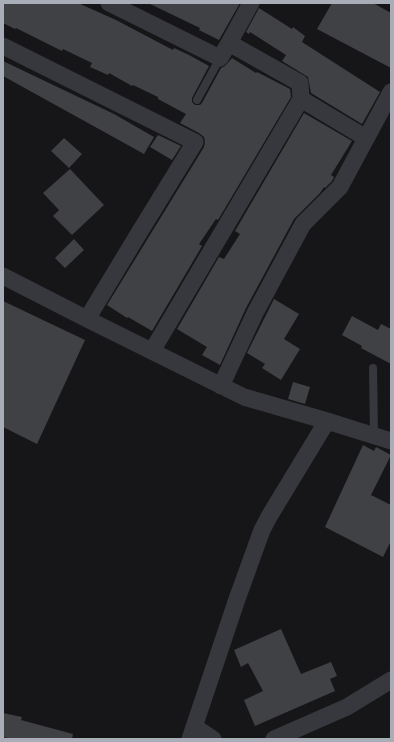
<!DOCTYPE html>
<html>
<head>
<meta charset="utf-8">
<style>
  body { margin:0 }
  #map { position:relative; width:394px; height:742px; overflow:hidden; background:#161618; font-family:Quicksand,sans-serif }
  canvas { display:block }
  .frame { position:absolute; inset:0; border:4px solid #a8adb8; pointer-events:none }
</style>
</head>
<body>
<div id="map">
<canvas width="394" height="742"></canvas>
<div class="frame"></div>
</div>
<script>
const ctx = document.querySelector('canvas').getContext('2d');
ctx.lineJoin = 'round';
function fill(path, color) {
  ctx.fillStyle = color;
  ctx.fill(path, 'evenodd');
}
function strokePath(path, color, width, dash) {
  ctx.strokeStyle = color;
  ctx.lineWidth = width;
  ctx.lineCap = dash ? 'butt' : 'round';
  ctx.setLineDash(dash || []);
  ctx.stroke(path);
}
fill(new Path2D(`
  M3,3H78L116,20L173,50L174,48L189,55L209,66L192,98V102L195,105H200L202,103L221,68L225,66L232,58L256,73L257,72L290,89L291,97L218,220L216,219L199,244L202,246L152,331L128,317L127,318L107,305L204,147L205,142L204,137L199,133L180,123L186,114L158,99V97L133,85L132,86L109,73L108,75L90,67L92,63L63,49L62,51L16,28L15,29L3,23Z
  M148,3H240L219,40L199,30L200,28Z
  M332,3H373L391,13V68L317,29Z
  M259,8L292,29L293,27L305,36L302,42L380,92L362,124L311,93L308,77L282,61L286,55L250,32L249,34L246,32Z
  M3,61L114,114L154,137L144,154L3,76Z
  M304,113L352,141L331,175L334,177L332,181L325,188L324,187L320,193L294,219L246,308L220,365L202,355L207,347L177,329L219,257L224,259L240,234L235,231Z
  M158,135L181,146L172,160L150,147Z
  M64,138L82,154L69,168L51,151Z
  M70,169L104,205L72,235L53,216L59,210L43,193Z
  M74,239L84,250L65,268L55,258Z
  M274,299L299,314L284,339L300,349L281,380L262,368L265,364L247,353Z
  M3,301L85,340L37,444L3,427Z
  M352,316L378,330L381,324L391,329V364L361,348L362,346L342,335Z
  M293,382L310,387L305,404L288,399Z
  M363,445L374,451L376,447L391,455L371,495L391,505V541L383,557L325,527Z
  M281,629L301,674L331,662L337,676L330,679L335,691L255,726L244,700L263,691L248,663L241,667L234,650Z
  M3,713L22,717L21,720L73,734L72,739H12L3,737Z`), '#404145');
strokePath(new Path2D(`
  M197,100L220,58
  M373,368L374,435`), '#37383d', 8);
strokePath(new Path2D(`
  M109,3L220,58L229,43L251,3
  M229,43L300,83L301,99L366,138
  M3,46L195,142L142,228L87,319
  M3,276L87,319L244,397L327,421L391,441
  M152,351L301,99
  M221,386L255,313L303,224L340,187L391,92
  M195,727L213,739
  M190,739L237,599L262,530L270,515L327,421
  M274,739L347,707L391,680`), '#37383d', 17);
</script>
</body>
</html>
